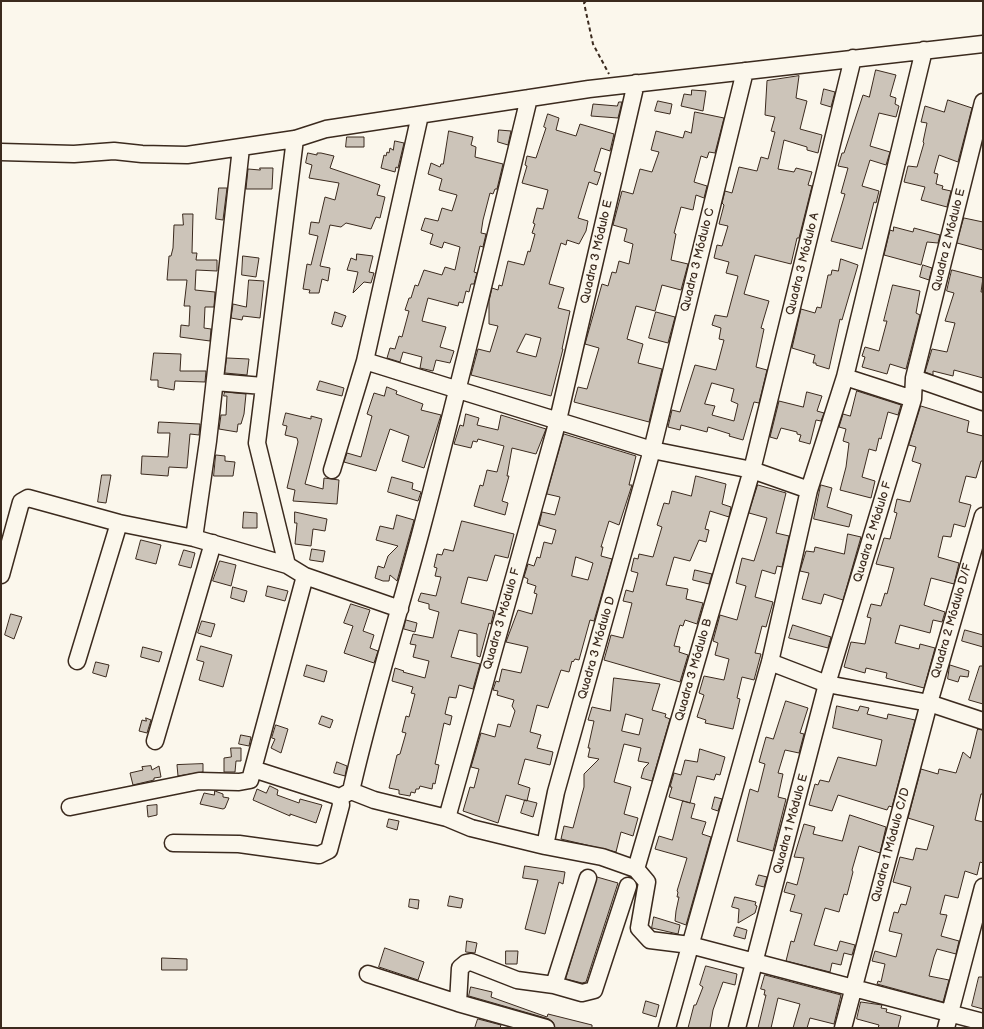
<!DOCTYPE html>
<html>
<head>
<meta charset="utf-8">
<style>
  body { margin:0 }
  #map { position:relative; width:984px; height:1029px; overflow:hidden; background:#fbf7ec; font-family:"Balsamiq Sans",sans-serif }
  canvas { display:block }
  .frame { position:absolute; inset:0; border:2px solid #3b2a1e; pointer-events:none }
</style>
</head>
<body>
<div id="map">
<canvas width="984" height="1029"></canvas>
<div class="frame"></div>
</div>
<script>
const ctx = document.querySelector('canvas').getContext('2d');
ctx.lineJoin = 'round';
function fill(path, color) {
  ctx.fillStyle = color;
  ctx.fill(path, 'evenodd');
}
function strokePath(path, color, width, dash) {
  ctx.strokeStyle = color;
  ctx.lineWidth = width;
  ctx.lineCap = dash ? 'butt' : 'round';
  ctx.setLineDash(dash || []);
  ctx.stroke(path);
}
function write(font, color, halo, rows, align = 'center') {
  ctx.font = font + ' "Balsamiq Sans",sans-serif';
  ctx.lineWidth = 3;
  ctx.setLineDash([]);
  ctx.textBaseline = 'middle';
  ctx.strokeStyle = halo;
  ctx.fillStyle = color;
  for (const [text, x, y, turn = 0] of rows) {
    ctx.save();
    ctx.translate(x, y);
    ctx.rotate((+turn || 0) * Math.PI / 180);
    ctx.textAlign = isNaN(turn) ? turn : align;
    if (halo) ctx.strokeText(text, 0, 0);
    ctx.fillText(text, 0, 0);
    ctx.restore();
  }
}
const building = new Path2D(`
  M876,70L896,75L890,96L896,98L895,104L899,106L896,117L879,113L870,146L890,152L886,165L870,160L862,186L879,191L876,203L874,202L862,249L831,241L845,194L841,193L848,168L838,166L842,153H844L863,95L869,97Z
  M799,76L796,98L807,101L800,129L822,135L818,153L807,150V147L784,140L778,169L794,172L796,168L812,172L808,185L812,186L799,238H797L791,264L755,255L744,294L769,301L761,328L764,329L756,367L767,370L759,403L754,402L743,440L729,436L730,434L708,427L707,432L681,425L680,430L668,427L672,410L680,412L695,365L716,370L724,340L719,339L721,328L712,325L715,315L727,317L738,276L726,273L729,262L714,258L717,245L722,246L728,226L719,224L724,205L722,203L725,191L732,193L739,167L757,171L761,157L768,159L775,132L771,131L775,117L765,115L767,81ZM712,383L734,389L731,401L738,404L734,421L712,415L715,406L705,404Z
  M824,89L835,92L831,107L821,104Z
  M692,90L706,91L703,111L681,106L684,94L691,95Z
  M948,100L972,108L958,162L939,155L934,173L938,174L936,184L943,186L942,189L951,191L947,207L921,200L925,187L904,182L908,166L917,167L924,143L923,142L927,123L921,122L925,106L944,112Z
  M658,101L672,104L670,114L655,111Z
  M619,102H622L618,118L591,116L593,104L617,106Z
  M695,112L724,118L715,153L709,152L707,158L701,156L694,182L707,186L704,198L696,195L693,210L681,207L674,233L676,234L671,260L688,264L681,290L662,285L655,311L636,306L627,339L643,344L638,363L662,369L649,422L574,402L578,387L587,389L599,348L585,344L602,284L608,286L612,272L616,273L619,261L629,264L633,244L624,241L627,229L613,225L622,191L633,194L640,169L652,172L659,152L651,150L656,131L683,138L685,131L691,133Z
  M548,114L559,118L556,130L576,136L580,124L614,134L610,151L601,148L594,171L601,173L597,185L589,182L578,218L588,221L586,231L579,244L567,240L566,245L561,243L549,284L564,288L558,308L570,311L562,349H563L551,396L471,375L478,349L490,352L498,326L489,324V301L492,288L498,290L499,285L502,286L508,261L524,265L528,251L530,252L535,234L532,233L535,224L533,223L537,208L543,209L548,190L522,183L527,166L525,165L527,156L536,158L546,128L544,127ZM526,334L541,338L536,357L517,352Z
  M499,130L511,131L508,145L498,142Z
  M449,131L473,137L471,145L476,147L475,157L503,164L497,189H495L493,194L490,193L483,220L481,233L486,234L483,247L480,246L474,272L477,273L474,284H471L469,292L466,291L463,303L459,302L458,306L428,298L422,321L446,327L440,347L454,351L450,363L436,360L433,371L420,368L422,357L403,352L400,362L387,358L390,348L395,349L399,336L402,337L409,311L405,310L409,298H411L415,285L418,286L424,270L442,275L445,267L455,270L460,247L444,242L442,248L430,244L433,234L421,230L425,218L438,221L442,208L452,211L457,195L439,190L442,179L428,174L431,163L440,167L441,164H443Z
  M347,137H364V147H346Z
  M395,141L404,143L398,168L396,167L395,172L381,168L384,155L386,156L387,152L389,153L390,148L393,150Z
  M308,153L317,155V153H321L334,156L330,168L380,185L377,195L385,197L380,218L376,217L371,229L346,223L341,227L330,225L320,266L330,268L328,281L322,279L319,293H309L310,290L303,289L307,264L311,265L318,236L309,234L311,222L319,223L325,197L335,200L339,183L309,178L312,165L306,163Z
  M260,168H273L272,189H246L248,169L260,170Z
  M219,188H227L223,220L216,219Z
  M183,214H193L192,253H197L196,260H217V271L196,270L195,290L215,292L214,307H205L204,328L211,329L210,341L180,337L181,325L189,326L190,306H184L187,280H167L169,256H171L173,248L174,225H183Z
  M964,218L983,222V250L957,243Z
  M894,227L913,232L914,228L940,235L938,243L927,242L921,265L884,255L890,230L893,231Z
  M357,254L373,256L369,272L374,273L371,283L364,282L353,293L358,272L347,270L351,258L356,260Z
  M243,256L259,258L256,277L242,275Z
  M841,259L858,265L842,320L840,319L829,369L816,365V363H813L815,355L792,348L801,309L815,313L817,307L821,308L828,275H831L832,270L838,271Z
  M923,265L932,268L929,280L920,277Z
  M952,270L983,278L981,292H983V378L954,370L953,376L933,371V375L925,372L932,349L947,352L955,323L945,321L954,293L947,291Z
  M249,280L264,281L260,318L243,316L242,320L231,318L233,304L246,307Z
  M893,285L920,291L916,313L920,315L906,369L890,364L887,374L862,367L865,357L862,356L865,347L879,351L887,321H884Z
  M335,312L346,316L342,327L332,324Z
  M656,312L675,317L668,343L649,338Z
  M154,353L181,354L180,371H206L205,382L175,381L174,390L158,387V380H151Z
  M227,358L249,359L247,375L225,373Z
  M320,381L344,388L342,396L317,390Z
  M387,387L397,391L396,394L423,404L421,410L441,415L424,468L402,461L409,436L390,429L376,471L344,462L347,453L361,457L372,416L367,414L374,393L384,396Z
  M857,391L901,405L898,415L888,412L881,439L879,438L876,451L869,449L862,477L875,481L871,498L840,490L846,467L849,443L843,441L846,429L839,427L843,414L850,416Z
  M225,392L246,394L244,414L241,424H238L237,432L219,429L221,415H226L227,396H224Z
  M807,392L822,396L817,411L824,413L821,421L816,420L810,444L799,441L801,435L797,434V432L781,428L777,439L770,437L779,401L803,407Z
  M921,406L969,421L967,432L983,436V461H981L976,478L966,476L959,502L971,505L965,527L954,524L951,537L943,536L938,557L959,563L954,584L931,578L924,605L945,612L942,622L933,620L930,633L900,625L895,643L919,649L920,644L935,648L924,688L886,678L887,673L866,668L865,673L844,667L851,642L865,644L871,618L867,617L871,604L881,606L885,593L887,594L894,568L876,564L884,538L890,539L897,513L894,512L897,499L910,502L921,464L912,461L916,447L909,445Z
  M286,413L311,419V416L322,419L305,484L323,489L324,478L339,480L337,504L293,501L295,490L287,488L298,442L297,438L285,435L287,426L283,425Z
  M466,414L479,418L477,425L498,430L501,415L546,429L536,454L512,448L507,476H509L502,501L508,503L505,515L474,506L480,485L483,486L487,470L497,472L504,446L478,439L477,442L473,441L471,448L454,444L460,425L463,426Z
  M159,422L200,424L199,435L190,434L187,468L169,467L168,476L141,474L142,456L168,457L170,433H158Z
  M564,434L636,456L629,485H632L619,525L609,521L601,547H603L601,556L612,559L594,621L590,620L579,660L575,659L573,662L572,661L569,672L561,670L548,708L537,705L530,732L541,735L537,748L553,752L550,765L525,759L518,784L530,788L527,801L506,795L498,823L463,811L470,787L474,788L479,769L471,767L481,733L495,737L498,724L510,727L515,711L512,706L514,700L497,695L498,691L493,690L496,681L499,682L502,669L521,673L528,647L506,642L518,610L532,614L537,594L534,593L536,586L527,583L528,579L524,577L528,564L534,566L537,557L540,558L544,542L552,544L556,530L539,525L542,512L555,515L560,497L547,494ZM576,557L593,563L588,580L572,576Z
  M216,455L225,456V461L235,462L233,476H214Z
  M102,475H111L106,503L98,502Z
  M696,476L726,484L722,504L731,507L729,517L710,511L705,529L709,530L706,542L699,540L690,561L674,557L666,585L688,589L686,599L703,603L697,624L685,620L683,626L680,625L679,628L674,646L680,647L679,652L688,655L680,682L604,660L611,635L623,638L632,603L623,601L626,590L633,592L638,573L631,571L634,558L638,559L639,554L653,557L662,527L657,525L664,503L669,504L672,491L691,496Z
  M392,477L413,483L412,489L421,492L418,501L388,492Z
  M758,485L786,493L776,533L789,536L782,567L777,566L775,574L762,570L755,597L773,602L766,627L762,626L755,653L761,654L754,680L742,677L737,698L740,699L733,729L705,723L706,720L697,717L704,695L699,693L704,676L724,680L729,659L715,655L718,643L713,641L720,615L737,620L746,586L736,583L742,558L754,561L760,542L767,518L749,513Z
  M821,485L832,488L827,507L852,515L849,527L814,519Z
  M244,512L257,513V528H243Z
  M295,512L327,519L325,531L313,529L311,546L295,544L297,523H295Z
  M397,515L414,520L397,581L390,575L389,581H383L375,578L378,566L384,568L388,556L398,546L376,540L380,526L393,529Z
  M462,521L514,534L508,558L495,555L487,581L468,577L461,603L494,611L491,624L489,623L480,657L477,656V634L459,630L451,657L480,664L473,689L459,685L456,698L449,697L445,714L452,716L450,725L444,723L435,764L439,765L435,784L433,783L432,789L420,786L419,789H416L415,793L411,792L410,796L399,794V790L389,788L397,755L400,754L406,733L402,732L406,716L409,717L415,694L411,693L413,687L392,681L395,668L404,671L403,672L425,678L429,661L413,657L416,645L410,644L413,634L433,638L439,612L429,609V604L418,601L421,593L436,596L441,577L435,576L437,568L434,567L437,554L442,555L444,549L453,551Z
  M848,534L861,537L843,600L824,594L821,604L802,599L809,573L800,571L806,551L814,552L815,547L844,554Z
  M141,540L161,545L156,564L136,559Z
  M312,549L325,551L323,562L310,560Z
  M184,550L195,553L191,568L179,565Z
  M220,561L236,565L231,586L213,581Z
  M695,570L712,574L709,584L693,580Z
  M268,586L288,591L285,601L266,596Z
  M233,587L247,591L244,602L231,598Z
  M351,604L370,610L363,631L374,635L370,648L378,651L374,663L344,653L353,626L344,623Z
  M11,614L22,617L14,639L5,635Z
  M406,620L417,623L415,632L404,629Z
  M202,621L215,624L211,637L198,633Z
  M793,625L831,637L828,648L789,638Z
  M965,630L983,635V647L962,641Z
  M201,646L232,655L223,687L199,680L204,662L197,660Z
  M143,647L162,652L159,662L141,657Z
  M96,662L109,665L106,677L93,673Z
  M307,665L327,671L324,682L304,676Z
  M950,665L969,671L968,677L960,676L958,682L948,679Z
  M980,666H983V704L969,700Z
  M614,678L660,684L652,710L666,714L665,717L670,719L652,781L641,778L644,768L649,763L638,761L641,748L624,744L614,782L631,787L624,814L638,818L633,836L621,832L616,852L561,839L564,826L573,828L584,787V774L599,759L588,757L590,748H588L594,721L588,720L592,707L610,711ZM626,714L643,719L639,735L622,731Z
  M786,701L808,708L800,733L804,734L799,753L785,750L778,773L783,774L778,797L786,799L773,851L737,841L750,789L758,792L765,764L759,762L766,737L773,739Z
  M837,706L858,711L860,706L869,708L867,714L887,719L888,714L915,720L892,807L889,806L887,810L838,795L832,811L809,805L815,784L818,785L820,780L829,782L838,757L876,766L882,740L833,728Z
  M322,716L333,720L330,728L319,724Z
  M146,718L151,720L147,733L139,731L142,720L146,721Z
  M276,725L288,729L281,753L271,748L275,739L272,738Z
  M978,729L983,730V794H981L975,820L983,822V863L980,862L977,875L965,871L958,898L945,895L940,914L947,915L941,936L959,941L956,954L937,949L934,957L929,976L949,980L943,1002L877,984L878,981L881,982L885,964L872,961L875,951L896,957L902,934L889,931L894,912L898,913L901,904L906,905L911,887L893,882L900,857L913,860L916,848L927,850L934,826L908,818L921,769L938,774L939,769L956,773L963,752L970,758Z
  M241,735L251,737L249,746L239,744Z
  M231,748H241V761H236L235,772H224V758L231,757Z
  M700,749L725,757L720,775L716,774L714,780L697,776L690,803L669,797L672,787H670L674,773L681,775L685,760L697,762Z
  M337,762L347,766L345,776L334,773Z
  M203,764V772L178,776L177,765Z
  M151,766L152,770L159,766L161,777L154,778V780L133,785L130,773L143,770L142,767Z
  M270,786L278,790L277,795L299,803L300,799L322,805L316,823L290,814V816L253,800L257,789L266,793Z
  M215,791L223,794V797L229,798L225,808L223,809L200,804L204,793L214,795Z
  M715,797L722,799L718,811L712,809Z
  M525,800L537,803L533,817L521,813Z
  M683,801L695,804L691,818L706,822L702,834L711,837L686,925L675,921L676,911L679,897H677L678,892L677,891L687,858L655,849L659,836L672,840Z
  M157,805V815L148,817L147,806Z
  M850,815L886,827L880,853L859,846L852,870L853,872L847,895L844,894L839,912L825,908L814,945L837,951L840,941L855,945L852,955L844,953L841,965L832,963L830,972L786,961L791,941L794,942L802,914L790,911L795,895L784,892L787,882L797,885L804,858L794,857L804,824L815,827L813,834L842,841Z
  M389,819L399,821L397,830L387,827Z
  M525,866L565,872L563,884L559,882L545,934L525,929L538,880L523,878Z
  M759,875L767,877L764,887L756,885Z
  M597,877L618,883L586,982L582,983L566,979Z
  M450,896L463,899L461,908L448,906Z
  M735,897L756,902L755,905L757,906L755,913L738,923L739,909L732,907Z
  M410,899L419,900L418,909L409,907Z
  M654,917L680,925L678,934L652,928Z
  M737,927L747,930L745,939L734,936Z
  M467,941L477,943L475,953L466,952Z
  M385,948L424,962L418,980L379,967Z
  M506,951H518L517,964H506Z
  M162,958L187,959V970H162Z
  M706,966L737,974L735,985L723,982L713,1010L710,1028H688L694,1005H696L703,987L700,985Z
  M765,975L841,995L834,1024L810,1018L807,1028H793L800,1004L778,998L771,1028H758L766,995H764L765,990L761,989Z
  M979,977H983V1009L972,1006Z
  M471,987L492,992L491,997L547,1017L548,1014L592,1025V1028H555L553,1022L549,1019L469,996Z
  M646,1001L659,1005L656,1017L643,1013Z
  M861,1002L882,1005L881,1008L887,1009L886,1012L901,1016L898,1028H878L879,1025L857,1019Z
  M478,1019L501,1025L500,1028H475Z`);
fill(building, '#ccc4b9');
strokePath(building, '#3b2a1e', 1);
const minor = new Path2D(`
  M1,152L74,154L114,151L142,154L187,155L295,139L326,129L589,89L983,44
  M365,361L652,450L752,470L809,490
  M845,377L913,399
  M914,378L983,402
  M215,382L263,386
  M332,470L365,361L420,115
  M194,538L208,441L241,148
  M287,565L257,443L295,139
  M1,575L21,502L28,498L119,523L194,538L287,565L305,576L400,609
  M77,661L119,523
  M770,662L827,684L929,703L983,721
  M155,741L213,543
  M253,769L340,797
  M351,791L374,800L447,818L471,828L545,846L602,857L636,869L647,882L639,928L650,940L690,945L983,1022
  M70,807L199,781L239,782L250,780L305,576
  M447,818L558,420L636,83
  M173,843L239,844L319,855L329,850L341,805L340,797L351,791C371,703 398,617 421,531C459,387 494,243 529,98
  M545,846L556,792L652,450L745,71
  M636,869L752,470L853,58
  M368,974L458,1003L546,1028
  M554,985L588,878
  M458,1003L460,968L466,963L471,962L517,980L554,985L582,993L594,990L628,886
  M667,1028L770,662L809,490L845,377L924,50
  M737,1028L827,684L913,399L914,378L983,102
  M843,1028L929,703L983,516
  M946,1028L983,887`);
strokePath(minor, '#3b2a1e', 19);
strokePath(new Path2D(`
  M586,1L584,3L593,44L609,74`), '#3b2a1e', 2, [4, 3]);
strokePath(minor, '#fbf7ec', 16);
write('12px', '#3b2a1e', '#fbf7ec', [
  ["Quadra 2 Módulo E",949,240,-76],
  ["Quadra 3 Módulo E",597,252,-77],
  ["Quadra 3 Módulo C",698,260,-76],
  ["Quadra 3 Módulo A",803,264,-76],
  ["Quadra 2 Módulo F",873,532,-73],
  ["Quadra 3 Módulo F",502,619,-74],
  ["Quadra 2 Módulo D/F",952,621,-74],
  ["Quadra 3 Módulo D",597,648,-74],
  ["Quadra 3 Módulo B",694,670,-74],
  ["Quadra 1 Módulo E",791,824,-75],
  ["Quadra 1 Módulo C/D",891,845,-75]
]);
</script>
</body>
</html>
